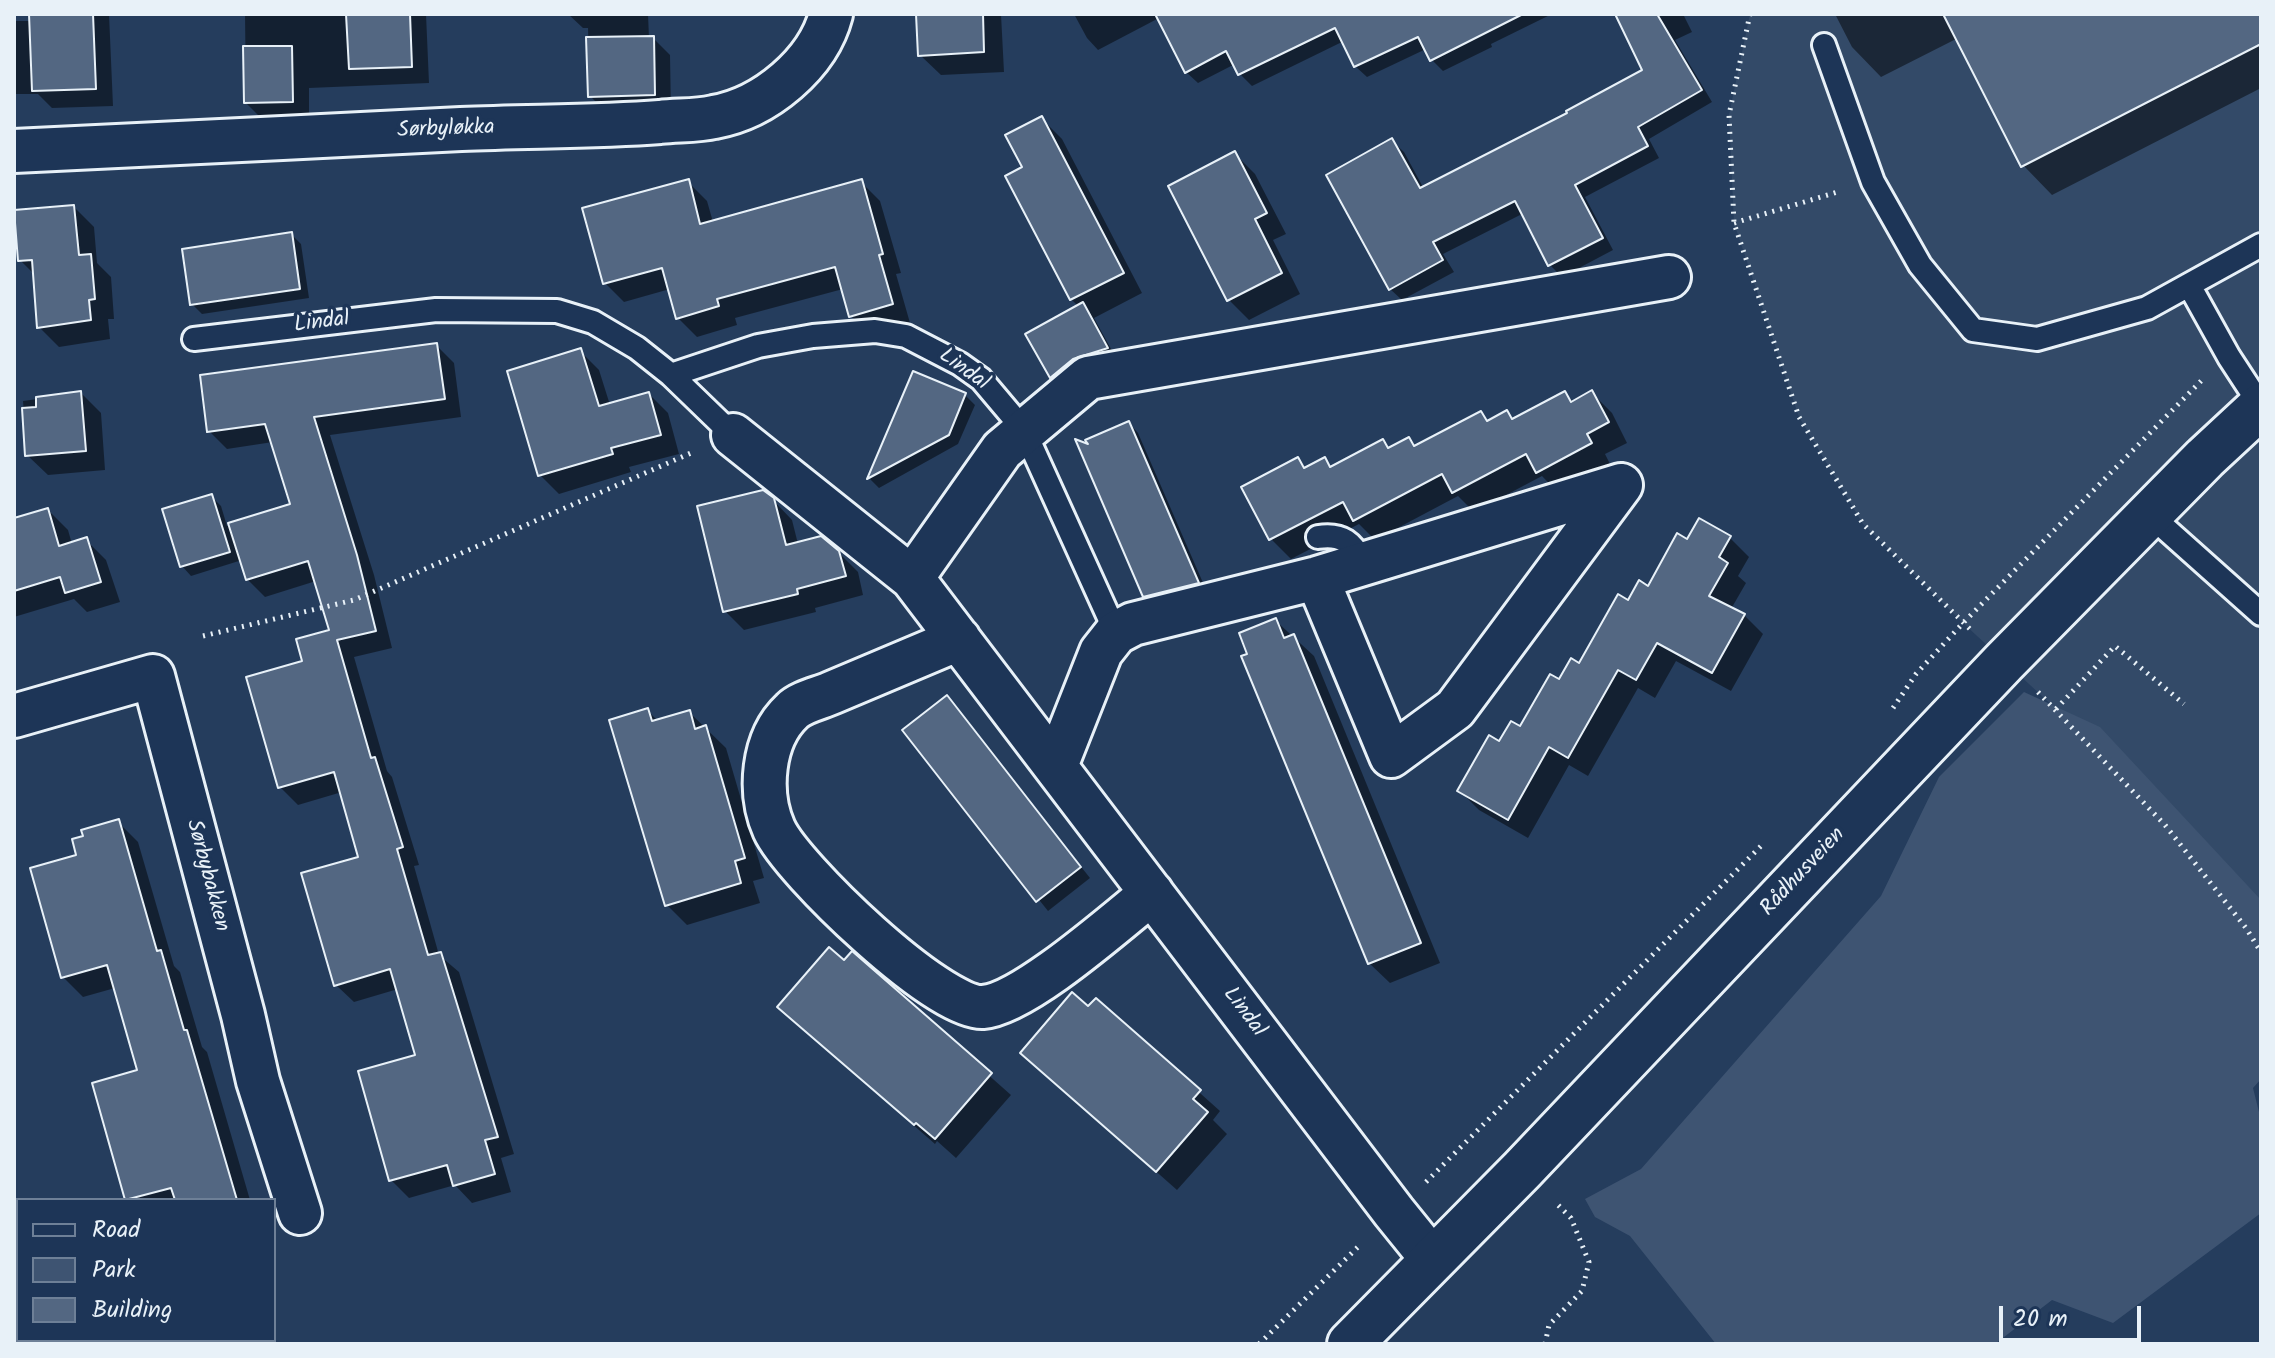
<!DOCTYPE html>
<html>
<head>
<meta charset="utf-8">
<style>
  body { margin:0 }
  #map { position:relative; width:2275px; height:1358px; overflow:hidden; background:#253d5d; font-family:Kalam,sans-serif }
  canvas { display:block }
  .frame { position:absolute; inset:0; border:16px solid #e8f1f8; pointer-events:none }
  .legend { position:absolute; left:16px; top:1198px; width:260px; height:144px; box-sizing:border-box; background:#1d3557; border:2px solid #6e8097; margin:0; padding:10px 14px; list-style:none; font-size:24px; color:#e8f1f8 }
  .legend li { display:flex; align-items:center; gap:16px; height:40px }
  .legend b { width:40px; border:2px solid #6e8097 }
  .scale { position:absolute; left:1999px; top:1306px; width:142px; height:36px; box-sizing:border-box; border:4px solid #e8f1f8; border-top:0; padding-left:10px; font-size:24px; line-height:28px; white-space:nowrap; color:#e8f1f8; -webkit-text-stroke:6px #1d3557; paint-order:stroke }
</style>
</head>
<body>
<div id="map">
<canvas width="2275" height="1358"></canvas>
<div class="frame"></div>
<ul class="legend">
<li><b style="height:10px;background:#1d3557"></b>Road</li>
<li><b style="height:22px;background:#3e5472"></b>Park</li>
<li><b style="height:22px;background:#536782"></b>Building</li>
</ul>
<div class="scale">20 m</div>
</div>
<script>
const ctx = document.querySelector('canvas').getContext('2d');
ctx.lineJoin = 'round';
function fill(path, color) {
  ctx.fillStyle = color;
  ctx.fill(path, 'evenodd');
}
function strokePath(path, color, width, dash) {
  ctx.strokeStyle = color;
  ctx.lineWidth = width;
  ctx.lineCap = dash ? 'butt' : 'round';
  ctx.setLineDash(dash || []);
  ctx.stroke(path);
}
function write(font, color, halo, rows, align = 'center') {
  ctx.font = font + ' Kalam,sans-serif';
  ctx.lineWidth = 7;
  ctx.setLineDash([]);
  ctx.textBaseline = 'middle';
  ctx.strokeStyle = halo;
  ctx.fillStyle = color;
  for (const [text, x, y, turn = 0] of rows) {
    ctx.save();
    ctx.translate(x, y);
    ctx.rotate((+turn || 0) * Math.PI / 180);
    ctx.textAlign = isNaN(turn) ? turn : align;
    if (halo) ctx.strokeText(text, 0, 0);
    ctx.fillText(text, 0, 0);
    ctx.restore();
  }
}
fill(new Path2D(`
  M1750,14H2261V952L2056,709L1963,623L1863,524L1799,417L1734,223L1729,115Z`), '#334a68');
fill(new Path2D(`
  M2024,692L2100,727L2261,900V1079L2253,1088L2261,1120V1213L2113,1323L2052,1300L1995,1344H1716L1630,1236L1595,1217L1585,1199L1641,1169L1881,896L1939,777Z`), '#3e5472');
fill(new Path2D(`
  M31,14H109L113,106L52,108L38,94H14V21H32Z
  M234,14H426L429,83L309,88V119L263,120L246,103L245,14Z
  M568,14H648L649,38H653L670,55L671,112L607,113L590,96L588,28H583Z
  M918,14H1001L1004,72L941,75L920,55Z
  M1074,14H1552L1491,44L1492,47L1443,71L1431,59L1426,49L1367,77L1355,66L1344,41L1252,86L1240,74L1235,64L1198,83L1186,72L1159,18L1098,50L1087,38Z
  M1617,14H1683L1692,32L1675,40L1712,102L1649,139L1659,158L1585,197L1613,250L1562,277L1550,265L1524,213L1443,254L1454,272L1402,300L1390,289L1392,141L1404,152L1424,189L1569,114L1645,71Z
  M1835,14H2261V88L2052,195L2023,165L1958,38L1881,77L1852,47Z
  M1042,119L1062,139L1142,293L1094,318L1116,358L1061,386L1052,377L1028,335L1079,307L1071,299Z
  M1235,154L1255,174L1286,234L1273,240L1300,294L1249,320L1229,300L1170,186Z
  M688,182L707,201L713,222L861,182L880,201L901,273L896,274L910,323L870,335L851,316L843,289L735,318L737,325L697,337L678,318L670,289L624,302L605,283Z
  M74,207L94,227L97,263L111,277L114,319H108L110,339L59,347L39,327L35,275L20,260Z
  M292,235L301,244L309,298L202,314L192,304Z
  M436,345L454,363L461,417L330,435L374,575L392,648L354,657L387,771L392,777L419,865L414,866L439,955L459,972L514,1154L501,1158L511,1192L472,1203L455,1185L409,1198L391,1180L417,1056L398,989L354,1002L336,985L361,858L342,792L298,805L280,787L305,662L332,631L316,581L265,597L247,579L242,560L191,576L182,566L211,496L221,506L227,526L292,506L273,442L227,449L209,431Z
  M580,351L599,370L610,405L649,394L668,413L679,454L629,467L631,472L559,494L540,475Z
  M914,374L965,395L975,405L958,444L879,488L870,479Z
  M81,393L101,413L105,470L48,475L27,455L23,401Z
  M1592,393L1612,413L1627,443L1605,454L1610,464L1557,492L1542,476L1474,512L1458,496L1375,540L1359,524L1291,559L1271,539L1244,488L1298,460L1307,469L1325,460L1333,468L1382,442L1390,449L1408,439L1416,447L1481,413L1489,422L1507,412L1515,420L1565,394L1574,402Z
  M1129,423L1138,433L1207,592L1155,605L1145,596L1092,448Z
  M773,500L792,520L798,544L838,552L858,572L863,595L815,608L816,612L744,630L725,611Z
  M48,510L68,530L72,544L86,540L106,560L120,602L87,612L74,599L14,617V520Z
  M1729,537L1749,557L1738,576L1746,583L1731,609L1744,615L1763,634L1731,691L1676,661L1655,698L1638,688L1588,776L1569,765L1528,838L1479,810L1460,791L1500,744L1521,729L1560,681L1579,665L1628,603L1648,589L1688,542Z
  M1275,620L1314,656L1440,963L1390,983L1369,963L1250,655Z
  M947,698L1090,878L1048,911L905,731Z
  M647,710L658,721L689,712L726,748L764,878L753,881L760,903L687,925L667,905Z
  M118,822L138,842L174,966L180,972L202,1047L207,1052L250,1200H128L94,1085L140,1071L115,988L83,997L63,977L78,856Z
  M852,954L1011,1095L956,1158L937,1141L935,1144L800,1026Z
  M1096,1000L1220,1111L1213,1120L1227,1134L1177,1190L1022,1053L1088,1009Z`), '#0007');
const building = new Path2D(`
  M29,14H93L96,89L32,91Z
  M346,14H410L412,67L349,69Z
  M916,14H983L984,52L918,56Z
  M1155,14H1523L1430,61L1418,37L1354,67L1335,28L1238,75L1226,51L1185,73Z
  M1615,14H1657L1702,90L1638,127L1648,146L1575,185L1603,238L1548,266L1515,201L1433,242L1443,260L1389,290L1326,175L1392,138L1420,188L1567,113L1566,111L1642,70Z
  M1943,14H2261V44L2021,167Z
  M654,36L655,95L588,97L586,37Z
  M243,46H292L293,102L244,103Z
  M1042,116L1124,273L1070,300L1005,176L1022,167L1005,135Z
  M1235,151L1267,213L1255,219L1282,273L1227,301L1168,186Z
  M689,179L700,224L862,179L883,254L879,255L893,304L849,317L835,267L717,299L719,306L676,319L662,268L603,284L582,208Z
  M74,205L79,255L91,254L95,299L89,300L91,320L37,328L32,260L18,261L14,210Z
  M292,232L300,289L190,305L182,249Z
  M1083,302L1108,348L1073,359L1050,378L1025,334Z
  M437,343L445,399L314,417L357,555L376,631L337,640L371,758L375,757L403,847L397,849L428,955L441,952L498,1137L485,1140L495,1174L453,1186L447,1165L389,1181L358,1071L415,1055L390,969L334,986L301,873L358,857L334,772L278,788L246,677L302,661L296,639L329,630L308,561L246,580L228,523L290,504L265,424L207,432L200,375Z
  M581,348L599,406L649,392L661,435L611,448L613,454L538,476L507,371Z
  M913,371L966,393L949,435L867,479Z
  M1592,390L1609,422L1587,434L1592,443L1536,473L1526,454L1452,493L1442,474L1353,521L1343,502L1269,540L1241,487L1298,457L1304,468L1325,457L1330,467L1383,439L1388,448L1409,437L1414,446L1481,411L1487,421L1507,410L1512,419L1565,391L1571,402Z
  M81,391L86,451L25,456L22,408L36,407V397Z
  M1129,421L1199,583L1143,597L1075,439L1088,444L1085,440Z
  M763,490L774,498L786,545L821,536L839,551L846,576L797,589L798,594L723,612L697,506Z
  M212,494L230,552L180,567L162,509Z
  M48,508L59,546L87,537L101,582L65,593L60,577L14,591V518Z
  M1699,518L1731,536L1719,557L1728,563L1709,596L1745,614L1712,673L1657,643L1636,680L1618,670L1568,758L1549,747L1508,820L1457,791L1489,735L1499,741L1511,721L1520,726L1550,674L1559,679L1571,658L1579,663L1618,594L1628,600L1639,580L1648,586L1677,533L1687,539Z
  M1276,618L1284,638L1294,634L1421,943L1368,964L1241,656L1247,654L1239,633Z
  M947,695L1081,867L1036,902L902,730Z
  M648,708L652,721L690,710L695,729L706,725L745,858L735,861L741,883L665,906L609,720Z
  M119,819L157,951L161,950L184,1030H187L237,1200H175L171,1188L125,1200L92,1083L137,1070L107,965L61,978L30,868L76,855L72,839L83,836L81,830Z
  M829,947L844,960L852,951L992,1073L935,1139L916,1123L914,1125L777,1007Z
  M1072,992L1088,1006L1096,998L1201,1090L1193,1099L1208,1112L1156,1172L1020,1053Z`);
fill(building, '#536782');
strokePath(building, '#e8f1f8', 2);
const lane = new Path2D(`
  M1824,45L1873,182L1920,265L1973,330L2037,339L2147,308L2261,245
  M2189,285L2229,357L2261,406
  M194,339L436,310L557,311L593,322L637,348L671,375L733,435
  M671,375L758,346L813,336L875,331L906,336L960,364L981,379L1024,430L1116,633
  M2149,514L2261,614
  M1318,537C1343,533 1352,543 1364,563`);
const street = new Path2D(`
  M14,151C163,145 312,136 461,129C527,126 594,127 660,122C678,120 697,121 714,117C765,108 818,64 831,14
  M733,435L912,578L1394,1212L1432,1259
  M912,578L1002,450L1088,378L1669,277
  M1317,578L1391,756L1455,709L1621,485
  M959,639C917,657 874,675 831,693C820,698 801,702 792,711C762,739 758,793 774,829C792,869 939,1010 983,1007C1024,1004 1117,921 1152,893
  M14,716L153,676L243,1015L258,1081L300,1213
  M1056,766L1101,652L1116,633L1133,624L1317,578L1621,485`);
const secondary = new Path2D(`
  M1350,1344L1522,1170L2004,662L2205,458L2261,406`);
strokePath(lane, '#e8f1f8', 28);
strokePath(street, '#e8f1f8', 48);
strokePath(secondary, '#e8f1f8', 50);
strokePath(new Path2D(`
  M1750,14L1729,115L1734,223L1799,417L1863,524L1972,631
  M1734,223L1841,191
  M203,636L354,600L691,453
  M2038,692L2165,825L2246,928L2261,952
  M1893,708L1916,674L1963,623L2204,378
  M2056,709L2115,646L2184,704
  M1426,1182L1764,843
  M1259,1344L1361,1244
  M1545,1344L1549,1325L1582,1291L1589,1262L1571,1218L1555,1202`), '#e8f1f8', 5, [2, 6]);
strokePath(lane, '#1d3557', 22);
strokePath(street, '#1d3557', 42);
strokePath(secondary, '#1d3557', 44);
write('22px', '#e8f1f8', '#1d3557', [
  ["Sørbyløkka",446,131,-2],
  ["Lindal",322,324,-7],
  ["Lindal",963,371,36],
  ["Rådhusveien",1804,873,-47],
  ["Sørbybakken",206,876,75],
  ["Lindal",1243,1013,53]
]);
</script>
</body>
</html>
